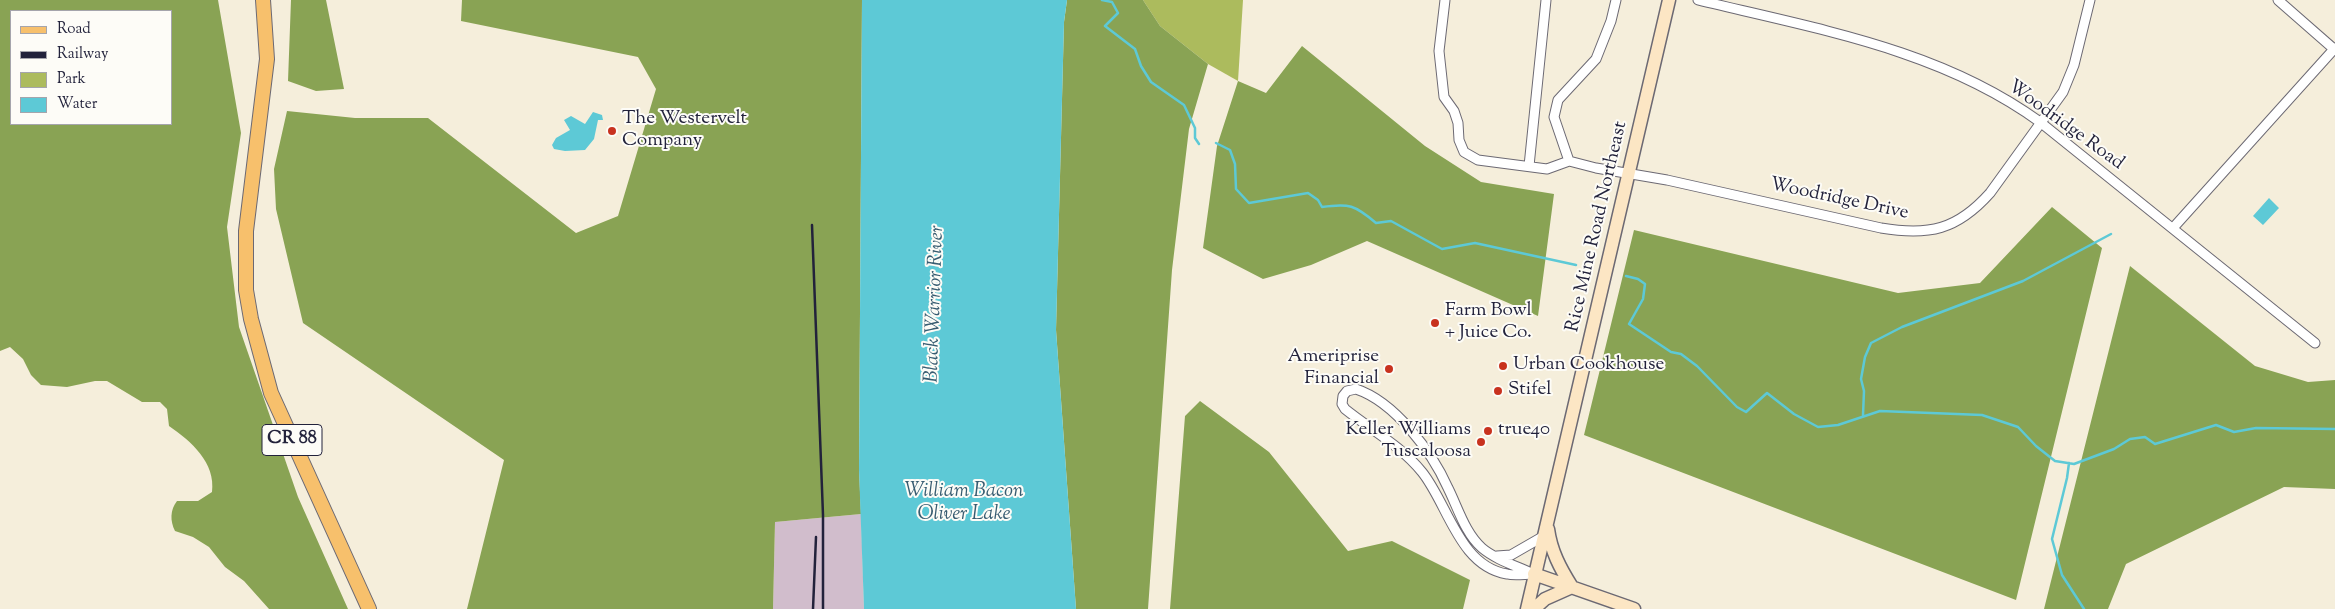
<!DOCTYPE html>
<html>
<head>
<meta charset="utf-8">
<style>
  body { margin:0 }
  #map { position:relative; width:2335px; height:609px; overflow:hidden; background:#f5eedb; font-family:"Sorts Mill Goudy",serif }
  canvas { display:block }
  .legend { position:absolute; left:10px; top:10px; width:162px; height:115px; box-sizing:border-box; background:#fdfcf7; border:1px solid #a5a5ac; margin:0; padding:6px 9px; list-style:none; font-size:15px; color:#22223b }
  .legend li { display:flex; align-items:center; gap:10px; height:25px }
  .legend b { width:25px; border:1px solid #a5a5ac }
</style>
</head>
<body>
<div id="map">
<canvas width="2335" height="609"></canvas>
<ul class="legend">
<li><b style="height:6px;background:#f7c06c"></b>Road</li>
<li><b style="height:6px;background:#22223b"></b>Railway</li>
<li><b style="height:14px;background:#acbb5d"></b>Park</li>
<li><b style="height:14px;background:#5dc9d6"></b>Water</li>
</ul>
</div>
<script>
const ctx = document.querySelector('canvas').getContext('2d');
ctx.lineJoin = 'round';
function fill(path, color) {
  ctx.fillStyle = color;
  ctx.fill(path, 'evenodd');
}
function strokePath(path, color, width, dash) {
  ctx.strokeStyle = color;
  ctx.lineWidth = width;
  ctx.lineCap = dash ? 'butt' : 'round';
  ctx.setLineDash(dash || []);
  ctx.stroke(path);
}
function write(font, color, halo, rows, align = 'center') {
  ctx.font = font + ' "Sorts Mill Goudy",serif';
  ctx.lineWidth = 4;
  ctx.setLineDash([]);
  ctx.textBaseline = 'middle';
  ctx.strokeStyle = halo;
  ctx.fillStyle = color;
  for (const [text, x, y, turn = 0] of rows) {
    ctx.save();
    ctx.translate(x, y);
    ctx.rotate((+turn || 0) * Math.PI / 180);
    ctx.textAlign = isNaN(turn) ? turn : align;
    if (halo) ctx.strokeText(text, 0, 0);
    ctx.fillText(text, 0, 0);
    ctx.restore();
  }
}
fill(new Path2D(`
  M861,514L864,609H773L775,522Z`), '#d1bdcc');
fill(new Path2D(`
  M1143,0H1243L1238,81L1208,64L1160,26Z`), '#acbb5d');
fill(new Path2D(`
  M0,0H218L241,133L227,227L239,327L298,497L348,609H269L244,581L225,567L209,547L193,537L175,531C170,521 170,510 177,501H198L212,492C216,463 191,441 169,426L167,409L160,402H142L107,381H95L67,387L41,385L31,375L23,359L10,347L0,351ZM11,11H171V124H11Z
  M291,0H326L344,89L316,91L288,81Z
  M462,0H862L859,470L861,514L775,522L773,609H467L504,460L303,323L276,209L274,169L287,111L355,118H428L576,233L618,216L656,89L638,57L461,21Z
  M1067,0H1143L1160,26L1208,64L1189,129L1172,270L1148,609H1076L1056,330L1064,22Z
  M1302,46L1425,146L1481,182L1554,194L1538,316L1367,241L1311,265L1263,279L1203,248L1217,146L1238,81L1266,93Z
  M2052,207L2102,248L2016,600L1584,435L1634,230L1898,293L1980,283Z
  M2130,266L2255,366L2308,382L2335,380V489L2284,487L2126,564L2108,609H2044Z
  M1200,401L1269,452L1348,551L1392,541L1470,580L1463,609H1170L1185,416Z`), '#89a354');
fill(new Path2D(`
  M862,0H1067L1064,22L1056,330L1076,609H864L859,470Z
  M593,112L602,115L603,120H598L594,139L585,150L565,151L554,149L552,145L556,138L570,130L564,120L571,116L585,124Z
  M2269,198L2279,208L2263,225L2253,216Z`), '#5dc9d6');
strokePath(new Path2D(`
  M1102,0L1112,2L1118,13L1105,26L1135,49L1141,66L1151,82L1184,105L1195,128V138L1199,144
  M1216,143L1230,150L1235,164L1236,189L1249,203L1308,193L1318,200L1322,207C1349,203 1355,205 1376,223L1391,221L1442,249L1475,243L1576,265
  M1626,276L1638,279L1645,284L1643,299L1629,324L1671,352L1681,354L1697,366L1737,407L1746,412L1767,393L1794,414L1818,427L1838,425L1880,411L1982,415L2018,427L2036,446L2055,461L2074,464L2114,449L2130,439L2145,437L2155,444L2216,425L2234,432L2256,428L2335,429
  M1863,415L1864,391L1861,379L1865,357L1871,343L1902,327L2023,281L2111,234
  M2069,463L2067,478L2052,539L2062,575L2084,609`), '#5dc9d6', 2.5);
const street = new Path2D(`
  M1445,0L1439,51L1444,97L1454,111L1458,123L1459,140L1464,152L1478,160L1547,169L1569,161L1596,168L1667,180L1881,228C1929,236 1957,230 1990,193L2063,92L2074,65L2090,0
  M1698,0C1816,29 1940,49 2040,122L2315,343
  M2278,0L2334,49
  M1569,161L1554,117L1558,100L1596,59L1611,21L1616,0
  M1529,166L1546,0
  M2173,228L2335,48
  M1356,389C1395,402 1432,452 1448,488C1458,508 1465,533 1482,548C1496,560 1517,566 1534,574C1525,574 1515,576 1507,574C1459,566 1448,504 1422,472C1400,445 1371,430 1345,409L1342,404L1343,396L1347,391Z
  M1497,556L1511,555L1544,536`);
const secondary = new Path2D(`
  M1534,574L1634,609
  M1527,609L1669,0
  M1534,609L1545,599L1572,587C1560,568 1551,551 1548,529`);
const primary = new Path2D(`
  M263,0L267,59L246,231V290L251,319L271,393L369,609`);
strokePath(street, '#6c6973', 11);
strokePath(secondary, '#6c6973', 15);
strokePath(primary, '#6c6973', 16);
strokePath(street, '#fff', 9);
strokePath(secondary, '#fce6c4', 12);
strokePath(primary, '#f7c06c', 14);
strokePath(new Path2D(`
  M812,225L823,515V609
  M813,609L816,537`), '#22223b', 2.5);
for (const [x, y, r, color] of [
  [612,131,5,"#c8321e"],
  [1435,323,5,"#c8321e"],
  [1503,366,5,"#c8321e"],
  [1389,369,5,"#c8321e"],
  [1498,391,5,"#c8321e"],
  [1488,431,5,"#c8321e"],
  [1481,442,5,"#c8321e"]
]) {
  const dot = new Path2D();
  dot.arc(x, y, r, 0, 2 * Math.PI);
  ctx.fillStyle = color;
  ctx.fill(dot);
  strokePath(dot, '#fdfcf7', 2);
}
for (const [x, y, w] of [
  [292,440,60]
]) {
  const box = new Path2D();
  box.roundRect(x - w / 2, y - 15.5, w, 31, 4);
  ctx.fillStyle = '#fdfcf7';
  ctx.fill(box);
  strokePath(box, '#22223b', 1);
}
write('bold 18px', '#22223b', null, [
  ["CR 88",292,440]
]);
write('19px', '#22223b', '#fdfcf7', [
  ["The Westervelt",622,120],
  ["Company",622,142],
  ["Farm Bowl",1445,312],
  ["+ Juice Co.",1445,334],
  ["Ameriprise",1379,358,"right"],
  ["Financial",1379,380,"right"],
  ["Urban Cookhouse",1513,366],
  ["Stifel",1508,391],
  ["Keller Williams",1471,431,"right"],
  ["Tuscaloosa",1471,453,"right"],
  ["true40",1498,431]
], 'left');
write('19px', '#22223b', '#fdfcf7', [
  ["Woodridge Road",2065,126,36],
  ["Woodridge Drive",1839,200,12],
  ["Rice Mine Road Northeast",1598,227,-77]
]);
write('italic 20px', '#375c71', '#fdfcf7', [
  ["Black Warrior River",936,304,-88],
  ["William Bacon",964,493],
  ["Oliver Lake",964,516]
]);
</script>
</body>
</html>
